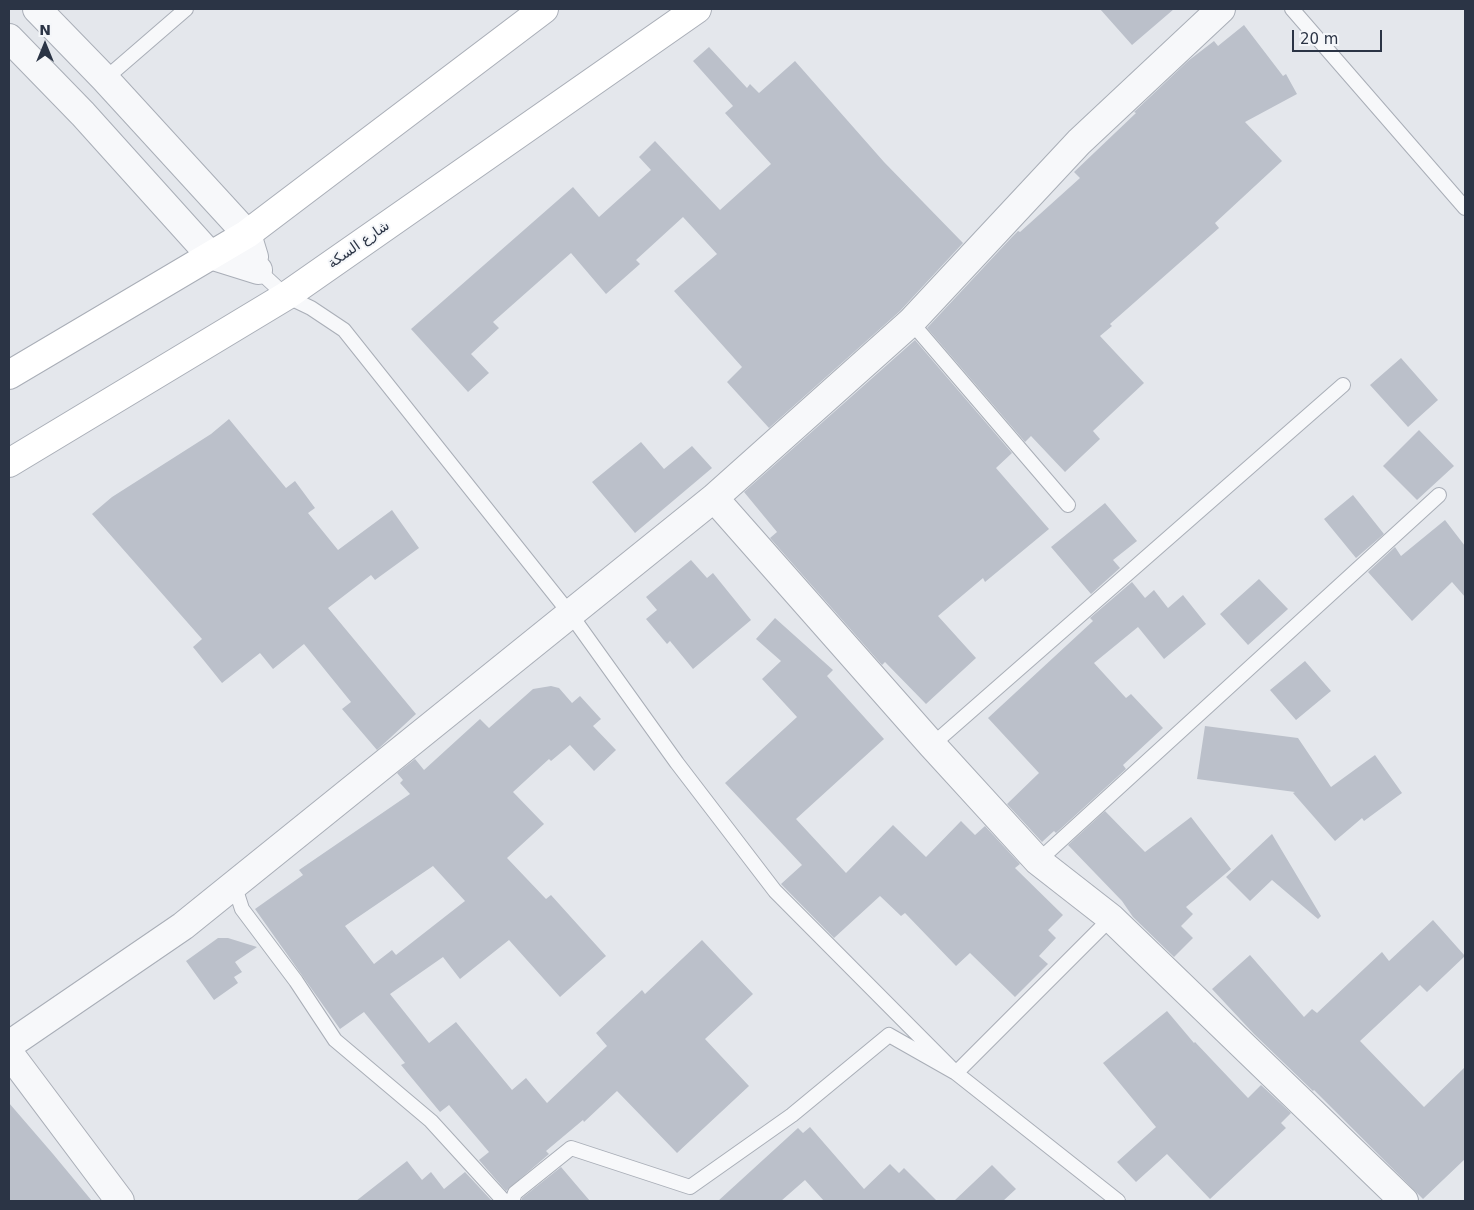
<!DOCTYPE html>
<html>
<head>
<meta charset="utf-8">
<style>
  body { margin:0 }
  #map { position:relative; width:1474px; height:1210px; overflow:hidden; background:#e4e7ec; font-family:"DejaVu Sans",sans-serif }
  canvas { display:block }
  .frame { position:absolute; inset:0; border:10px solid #2b3445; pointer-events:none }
  .north { position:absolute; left:20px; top:20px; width:50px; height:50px; -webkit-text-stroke:4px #f4f6f9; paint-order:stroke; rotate:0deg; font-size:14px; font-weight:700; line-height:20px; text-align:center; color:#2b3445 }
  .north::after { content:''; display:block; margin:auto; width:18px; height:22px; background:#2b3445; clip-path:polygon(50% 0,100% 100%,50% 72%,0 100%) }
  .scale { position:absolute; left:1292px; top:30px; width:90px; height:22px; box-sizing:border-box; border:2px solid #2b3445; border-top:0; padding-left:6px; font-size:15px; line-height:18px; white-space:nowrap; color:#2b3445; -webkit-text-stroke:4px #f4f6f9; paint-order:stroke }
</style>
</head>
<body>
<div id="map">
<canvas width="1474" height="1210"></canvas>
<div class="frame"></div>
<div class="north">N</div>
<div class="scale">20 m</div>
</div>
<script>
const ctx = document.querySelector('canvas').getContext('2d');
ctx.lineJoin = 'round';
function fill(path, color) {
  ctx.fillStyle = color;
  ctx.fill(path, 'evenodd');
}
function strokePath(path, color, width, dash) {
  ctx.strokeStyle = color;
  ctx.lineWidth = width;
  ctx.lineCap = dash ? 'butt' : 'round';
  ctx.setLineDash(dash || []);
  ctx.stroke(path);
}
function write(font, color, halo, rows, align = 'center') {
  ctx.font = font + ' "DejaVu Sans","Noto Naskh Arabic",sans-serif';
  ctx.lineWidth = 4;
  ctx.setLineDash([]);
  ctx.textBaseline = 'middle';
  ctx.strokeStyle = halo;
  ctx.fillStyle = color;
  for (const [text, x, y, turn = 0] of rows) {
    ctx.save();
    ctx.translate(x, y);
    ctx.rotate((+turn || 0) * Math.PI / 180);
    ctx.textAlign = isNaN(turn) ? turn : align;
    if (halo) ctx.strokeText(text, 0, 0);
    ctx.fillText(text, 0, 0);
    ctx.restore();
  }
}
fill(new Path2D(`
  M1100,9H1174L1132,45Z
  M1244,25L1283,76L1286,74L1297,94L1245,122L1282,161L1215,223L1219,228L1110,324L1112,326L1100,336L1144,383L1093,431L1100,439L1065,472L1031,436L1025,442L927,328L1012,237L1018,231L1020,232L1080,178L1074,172L1136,113L1134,112L1188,61L1214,41L1218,46Z
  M709,47L747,88L750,84L759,93L795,61L884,162L963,243L900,311L769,428L727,382L742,367L674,291L717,254L683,217L636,260L640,264L606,294L571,253L493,322L499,328L471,354L489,373L468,392L411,329L573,187L599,217L651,170L639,157L655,141L720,210L771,164L725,113L733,106L693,61Z
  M915,340L1012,453L996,468L1049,529L985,582L983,578L938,616L976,658L926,704L885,662L882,665L770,538L777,532L744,492Z
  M1401,358L1438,400L1408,427L1370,385Z
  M229,419L286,488L295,481L315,508L308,513L338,550L392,510L419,548L375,580L371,575L328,608L416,714L377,750L342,709L351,702L304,644L273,669L260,653L222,683L193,647L202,639L92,514L112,497L211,434Z
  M1419,430L1454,466L1417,500L1383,466Z
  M641,442L664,469L692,446L712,468L635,533L592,482Z
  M1353,495L1384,534L1356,558L1324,519Z
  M1105,503L1137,541L1113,560L1120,568L1091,594L1051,547Z
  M1445,520L1465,546V597L1452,582L1412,621L1368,572L1395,547L1401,556Z
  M691,560L707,578L713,573L751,620L693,669L670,641L667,644L646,619L657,610L646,597Z
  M1259,579L1288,609L1248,645L1220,614Z
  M1132,582L1145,598L1154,590L1168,608L1183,595L1206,624L1164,659L1138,627L1094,663L1126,698L1131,694L1163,728L1123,765L1126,769L1056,833L1054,831L1042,842L1007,804L1039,773L988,718L1093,621L1090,618Z
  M775,618L833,670L827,676L884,739L796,819L846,873L893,825L926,857L961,821L975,835L985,826L1020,864L1015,868L1063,915L1048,930L1056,938L1039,956L1048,964L1015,997L970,953L956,966L905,913L901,916L880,896L834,938L781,884L802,865L725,783L797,717L762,679L781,661L756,639Z
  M1305,661L1331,691L1296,720L1270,690Z
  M551,686L559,688L572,703L580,696L601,719L593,726L616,750L594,771L570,745L551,761L549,759L513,792L544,824L507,858L546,899L551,895L606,956L560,997L509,940L460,979L443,957L390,994L429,1043L456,1022L512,1090L526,1078L547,1103L607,1046L596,1033L642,990L645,994L702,940L753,994L705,1039L749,1086L677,1153L617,1091L584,1122L583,1120L546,1151L549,1154L506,1191L479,1160L489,1152L449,1105L440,1112L401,1065L405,1063L364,1012L340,1029L255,909L303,875L299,870L410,794L400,783L403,780L397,773L415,759L424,770L480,719L489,728L533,689ZM433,866L465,901L396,955L392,950L374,964L345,926Z
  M1205,726L1298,738L1331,787L1375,755L1402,793L1364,821L1362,818L1335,841L1293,793L1295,792L1197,779Z
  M1105,811L1145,852L1191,817L1231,869L1186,907L1193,914L1181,926L1193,938L1174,957L1133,917L1122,901L1068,845Z
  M1272,834L1321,916L1318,919L1272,880L1250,901L1226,877Z
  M1433,920L1465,956L1427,992L1420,985L1360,1041L1424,1107L1465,1067V1159L1423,1199L1314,1090L1313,1091L1254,1034L1212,989L1250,955L1304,1017L1312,1009L1317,1013L1382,952L1389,961Z
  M218,938H228L257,947L235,962L242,972L234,977L238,983L214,1000L186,961Z
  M1167,1011L1194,1043L1195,1042L1248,1098L1261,1085L1291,1113L1281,1123L1286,1128L1210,1199L1167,1154L1136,1182L1117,1162L1156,1127L1103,1063Z
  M9,1103L53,1154L92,1201H9Z
  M810,1127L864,1189L890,1164L899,1173L904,1168L937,1201H824L805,1180L781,1201H718L798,1128L803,1133Z
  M407,1161L422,1180L431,1172L444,1189L465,1172L492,1201H356Z
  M992,1165L1016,1189L1003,1201H954Z
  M561,1167L590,1201H521L522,1198Z`), '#bbc0ca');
const service = new Path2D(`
  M1292,9L1465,208
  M105,79L186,9
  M258,270L286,296L311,308L344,330L571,615L677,763L775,891L956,1073L1118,1201
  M911,322L1068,505
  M932,745L1343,385
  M1038,861L1439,495
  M234,884L242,909L296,981L335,1040L431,1121L504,1201
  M512,1201L515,1193L571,1148L690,1187L792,1115L889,1035L956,1073L1111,918`);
const minor = new Path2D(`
  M37,9L105,79L247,234L254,257
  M9,38L83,114L210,255L258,270
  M714,498L932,745L1038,861L1111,918L1404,1201
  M9,1045L183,926L714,498L911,322L1079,142L1221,9
  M9,1053L120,1201`);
const secondary = new Path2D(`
  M9,375L247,234L544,9
  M9,463L286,296L697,9`);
strokePath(service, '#a9aeb7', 16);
strokePath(minor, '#a9aeb7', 30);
strokePath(secondary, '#a9aeb7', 30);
strokePath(service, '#f7f8fa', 14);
strokePath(minor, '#f7f8fa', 28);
strokePath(secondary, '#fff', 28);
write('14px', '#2b3445', '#f4f6f9', [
  ["شارع السكة",359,245,-35]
]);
</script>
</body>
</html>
